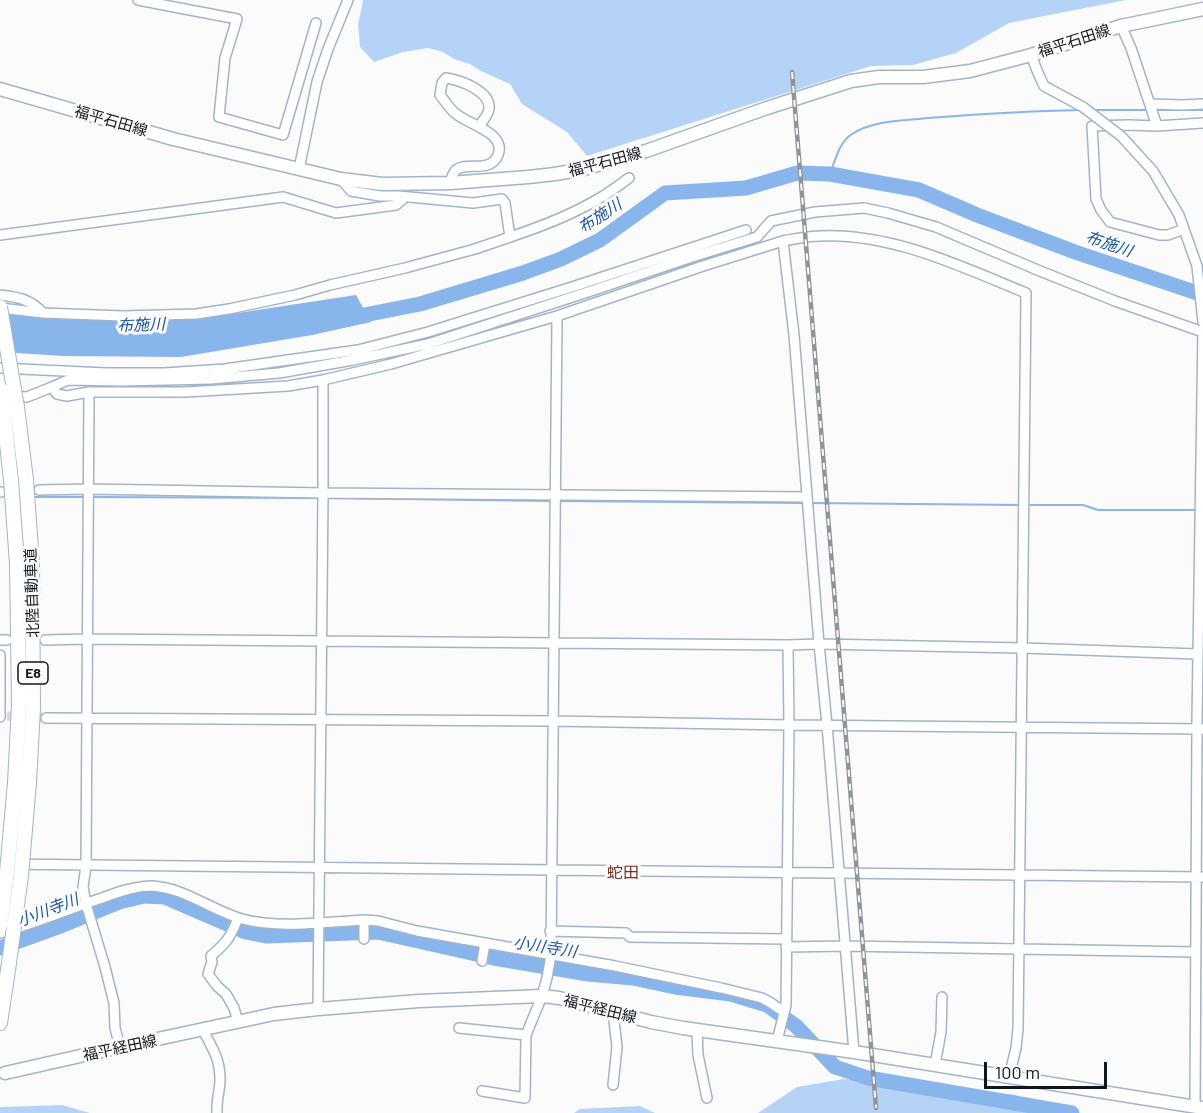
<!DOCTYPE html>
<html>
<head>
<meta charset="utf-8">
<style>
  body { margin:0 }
  #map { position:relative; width:1203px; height:1113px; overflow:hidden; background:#fbfbfb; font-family:Barlow,sans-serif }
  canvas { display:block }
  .scale { position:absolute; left:984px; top:1062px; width:123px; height:27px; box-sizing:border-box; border:3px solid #10161d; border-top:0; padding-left:8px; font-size:18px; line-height:21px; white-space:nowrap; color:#10161d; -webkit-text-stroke:4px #fbfbfb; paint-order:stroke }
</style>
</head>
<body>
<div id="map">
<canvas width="1203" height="1113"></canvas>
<div class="scale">100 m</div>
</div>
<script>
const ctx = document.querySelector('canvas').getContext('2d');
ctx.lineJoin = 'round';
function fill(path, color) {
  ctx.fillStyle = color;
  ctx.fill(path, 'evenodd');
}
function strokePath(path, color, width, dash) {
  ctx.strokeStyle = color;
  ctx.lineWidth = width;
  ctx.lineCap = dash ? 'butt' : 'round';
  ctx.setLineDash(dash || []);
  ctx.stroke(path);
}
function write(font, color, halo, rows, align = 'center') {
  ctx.font = font + ' Barlow,"Noto Sans JP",sans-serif';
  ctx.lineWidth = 6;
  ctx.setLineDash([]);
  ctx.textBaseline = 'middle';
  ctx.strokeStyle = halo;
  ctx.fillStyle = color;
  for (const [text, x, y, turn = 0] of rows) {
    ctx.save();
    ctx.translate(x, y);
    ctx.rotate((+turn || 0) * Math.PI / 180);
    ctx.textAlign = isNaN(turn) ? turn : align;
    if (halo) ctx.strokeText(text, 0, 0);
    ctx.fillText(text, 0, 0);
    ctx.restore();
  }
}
fill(new Path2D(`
  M363,0H1126L1009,23L956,53L913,65L871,66L587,156L567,132L522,104L510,84L481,71L470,64L454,59L443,52L428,48L403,52L374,62L360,47L358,25Z
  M844,1079L935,1085L1016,1095L1051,1113H758L797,1087Z
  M62,1105L90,1113H0V1107Z
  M640,1106L655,1113H574L580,1109Z`), '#b5d3f7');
fill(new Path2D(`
  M356,295L371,322L312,335L181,357L64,356L0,352V306L95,319L218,316Z`), '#88b5ec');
strokePath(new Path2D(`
  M1092,110H1149
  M1155,110H1203
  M830,174C835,161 839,142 852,134C874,120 903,121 928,118C979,114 1029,111 1080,110
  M33,497H85
  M90,497L319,498
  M324,498L553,501
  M558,501L805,503
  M810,503L1021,505
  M1026,505H1083L1098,510H1197`), '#88b5ec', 2);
strokePath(new Path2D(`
  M349,318L420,304L523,273L561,259L600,240L665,193L746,188L797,173L830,174L919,190L977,215L1075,252L1203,295
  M0,948L58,927L119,902L144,896L165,897L246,932L266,936L378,932L494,958L588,974L633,978L675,987L731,994L767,1005L796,1026L835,1067L868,1078L1072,1113`), '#88b5ec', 15);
strokePath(new Path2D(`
  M7,716L46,718`), '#d8d9da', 9, [9, 4.5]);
const minor = new Path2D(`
  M138,0L237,19L225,58L219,117L283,135L316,23
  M1121,26L1131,48L1157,126
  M1031,55L1038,73L1044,86L1083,107
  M1150,104L1182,105L1203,104
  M1121,136L1153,171L1179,215L1197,266L1203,322
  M299,169L317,82L328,49L348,0
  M450,183C451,179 453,173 456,170C467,161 490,174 498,155C507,132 466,124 455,113C449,108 445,101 440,95L442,83L446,78C460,80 491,91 489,109C488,115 483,121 479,126
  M1184,229L1168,235H1159L1110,222L1101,210L1096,199L1092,126L1129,125L1157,126L1203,123
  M0,235L283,197L336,213L396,205L402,200L399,196H380L351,191L341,179
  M510,237C540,227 570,216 598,199C609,193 619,185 629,178
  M0,295C18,297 30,299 43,313L0,308
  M43,313L123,316L196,314L229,309L295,295L330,285L405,268L475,249L510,237L505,203L502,199L473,203L399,196
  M0,368L106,373H164L225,369L358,350L428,332L572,287L746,230
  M323,380L391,364L557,316
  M52,387L68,380L121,381L211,379L279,373L353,360L428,344L594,290L692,257L757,237L771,221L815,212L864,208L888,213L936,227L1040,271L1115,301L1203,332
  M89,392L86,866L83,887L86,904L105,967L114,1003L115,1028L120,1047
  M11,396L27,397L52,387L57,394L67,396L89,392H186L288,386L323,380V493L318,1009
  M39,490L88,489L323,493L807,497
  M0,492H1
  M0,640H7
  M45,640L88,639L788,645
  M0,655V717
  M46,718L553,721L789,725L1203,729
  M0,864L1203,877
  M550,931L626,933L630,937L786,939
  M0,933C34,924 66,910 99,899C116,893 134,886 152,886C185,888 211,910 242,919C280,929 325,922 364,920L378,921L417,931L615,966L721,988L762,998L771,1003L784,1012
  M364,939V920
  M786,947L845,946L1196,952
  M482,961L485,943
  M238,1022L234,1008L226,994L217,986L208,974L212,962L211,956C226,943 231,937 238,918
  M459,1028L526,1035L542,996L547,978L551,955L557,316L703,266L783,241
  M203,1030C212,1048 220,1058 220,1079C220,1091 216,1101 217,1113
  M697,1030L698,1055L707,1098
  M777,1041L786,1005L789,725L788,645L819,644L794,335L783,241C795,239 808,236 820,236C892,233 960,266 1026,293L1018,1029L1016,1048L1009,1077
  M854,1052L827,725L819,644L1022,648L1198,654
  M935,1065L941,1032L942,997
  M613,1085L617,1047L613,1012
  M482,1091L525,1098L526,1035
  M1195,1107L1197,720L1203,329`);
const major = new Path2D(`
  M0,89L173,139L341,179L382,184L450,183L528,177L555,174L584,169L646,151L767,108L851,81L879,77H923L970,71L1031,55L1121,26L1203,9
  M5,1073L120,1047L274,1014L318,1009L419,1001L542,996L559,998L651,1022L683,1028L854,1052L1203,1108`);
const highway = new Path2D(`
  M3,407L11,480
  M17,407L26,480
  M15,783L19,705L17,564
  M29,783L33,708L32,562
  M0,1023L8,970`);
strokePath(minor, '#a3b4c8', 12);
strokePath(major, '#a3b4c8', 15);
strokePath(highway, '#a3b4c8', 16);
strokePath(minor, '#fff', 9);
strokePath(major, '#fff', 12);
strokePath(highway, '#fff', 14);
const rail = new Path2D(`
  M792,72L876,1108`);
strokePath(rail, '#919497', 4.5);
strokePath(rail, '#fbfbfb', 2, [7]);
const minorBridge = new Path2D(`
  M1083,107L1121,136`);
const highwayBridge = new Path2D(`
  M0,307L17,407
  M0,389L3,407
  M11,480L17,564
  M26,480L32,562
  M0,925L7,872L15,783
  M8,970L21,876L29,783`);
strokePath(minorBridge, '#a3b4c8', 12, []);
strokePath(highwayBridge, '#a3b4c8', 16, []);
strokePath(minorBridge, '#fff', 9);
strokePath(highwayBridge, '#fff', 14);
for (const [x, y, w] of [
  [33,673,30]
]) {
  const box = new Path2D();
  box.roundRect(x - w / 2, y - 11, w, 22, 4.5);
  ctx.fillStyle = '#fbfbfb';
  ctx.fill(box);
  strokePath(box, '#10161d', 1.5);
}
write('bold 14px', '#10161d', null, [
  ["E8",33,673]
]);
write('15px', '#10161d', '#fbfbfb', [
  ["福平石田線",1074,41,-18],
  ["福平石田線",111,121,16],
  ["福平石田線",605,162,-15],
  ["北陸自動車道",32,593,-92],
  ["福平経田線",600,1009,14],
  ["福平経田線",120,1048,-12]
]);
write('italic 16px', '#1a5698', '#fbfbfb', [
  ["布施川",600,216,-33],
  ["布施川",1109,244,19],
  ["布施川",141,325,-2],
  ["小川寺川",48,910,-21],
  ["小川寺川",545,947,9]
]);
write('16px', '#753023', '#fbfbfb', [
  ["蛇田",623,873]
]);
</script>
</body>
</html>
